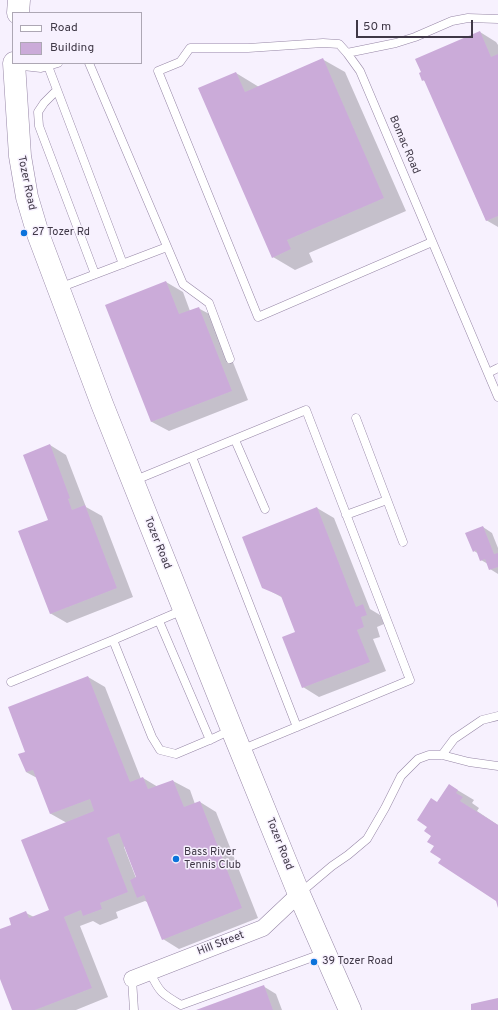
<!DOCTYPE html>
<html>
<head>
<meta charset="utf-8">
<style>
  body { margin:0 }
  #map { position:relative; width:498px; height:1010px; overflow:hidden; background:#f7f1fe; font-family:Overpass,sans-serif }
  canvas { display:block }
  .legend { position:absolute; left:12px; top:12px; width:130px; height:52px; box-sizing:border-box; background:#f7f1fe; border:1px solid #ada7b4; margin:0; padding:5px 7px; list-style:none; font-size:12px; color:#3f3846 }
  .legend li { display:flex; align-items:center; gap:8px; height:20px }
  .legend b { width:20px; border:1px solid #ada7b4 }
  .scale { position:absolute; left:356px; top:20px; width:117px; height:18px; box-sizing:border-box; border:2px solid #3f3846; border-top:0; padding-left:5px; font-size:12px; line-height:14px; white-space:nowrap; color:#3f3846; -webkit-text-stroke:3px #f7f1fe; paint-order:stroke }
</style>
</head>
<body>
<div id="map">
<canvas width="498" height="1010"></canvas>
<ul class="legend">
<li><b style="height:5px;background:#fff"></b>Road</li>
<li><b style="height:11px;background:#cbabd9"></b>Building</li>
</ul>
<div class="scale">50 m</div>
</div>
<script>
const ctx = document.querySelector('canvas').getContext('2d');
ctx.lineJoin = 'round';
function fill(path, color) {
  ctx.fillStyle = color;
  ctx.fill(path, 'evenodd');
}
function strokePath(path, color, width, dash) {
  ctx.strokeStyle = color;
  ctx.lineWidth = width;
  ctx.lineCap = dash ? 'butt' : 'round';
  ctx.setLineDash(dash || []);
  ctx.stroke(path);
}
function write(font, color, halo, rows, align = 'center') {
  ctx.font = font + ' Overpass,sans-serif';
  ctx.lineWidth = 3;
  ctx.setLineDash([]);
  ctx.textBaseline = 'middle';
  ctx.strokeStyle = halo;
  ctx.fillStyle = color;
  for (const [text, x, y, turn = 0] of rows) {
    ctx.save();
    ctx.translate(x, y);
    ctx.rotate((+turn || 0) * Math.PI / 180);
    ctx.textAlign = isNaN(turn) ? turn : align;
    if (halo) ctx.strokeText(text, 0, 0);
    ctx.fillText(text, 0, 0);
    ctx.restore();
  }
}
fill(new Path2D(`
  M480,32L496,42L498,45V227L486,220L426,82L423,80Z
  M322,59L345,72L406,211L309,253L313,262L295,270L273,257L236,73L259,87Z
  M166,282L183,292L190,311L198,308L215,317L248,400L169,431L152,422L107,305Z
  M50,445L66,455L86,507L102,516L133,597L67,623L50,613Z
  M317,508L334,518L370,609L380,615L384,624L377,627L380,637L373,639L386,671L319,697L303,687L296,632L283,598L263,587Z
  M483,527L492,533L498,548V574L490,569L488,564L481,560L479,554L474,551Z
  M88,677L105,687L141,779L143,778L158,787L173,781L190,790L195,804L200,802L216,812L258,918L179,949L163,939L149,903L145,901L116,912L118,918L100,925L93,921L80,926L108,997L76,1010H13L0,976V931L13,926L26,913L34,917L50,911L67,823L51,814L37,778L26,772L27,752ZM125,846L138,878H136L124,847Z
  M449,785L474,800L472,803L479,808L477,811L498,825V907L497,900L442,859L435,845L433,836L438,803Z
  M263,986L276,994L282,1010H199Z`), '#0003');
fill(new Path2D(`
  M480,31L491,57L498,54V216L486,221L424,80L422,81L419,73L421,72L415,59Z
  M323,58L384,198L287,240L291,249L272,258L198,88L236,72L245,92Z
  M166,281L179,314L199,307L232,391L151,422L105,305Z
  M50,444L70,498L68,499L72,510L85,505L117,588L50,614L18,531L48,520L23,455Z
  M317,507L356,607L363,604L367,615L361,617L364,627L357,630L370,662L302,688L282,637L295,632L281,596L262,588L242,537Z
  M483,526L494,554L498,553V567L489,570L485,559L480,561L476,550L473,552L465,533Z
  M88,676L130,782L143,777L148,789L173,780L184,807L200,801L242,908L162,940L144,895L137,898L130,880L136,877L119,833L107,838L128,892L100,903L102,909L83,916L81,910L64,917L92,988L35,1010H12L0,979V929L11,925L9,918L26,911L29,918L49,910L21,840L94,811L90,799L50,814L33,770L26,772L18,754L25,752L8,707Z
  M449,784L458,790L456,793L463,797L460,801L498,825V908L496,901L438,863L441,859L430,852L434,846L427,842L431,836L424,831L427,827L417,820L431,798L437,802Z
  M264,985L273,1010H196Z
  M498,998V1010H471V1004Z`), '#cbabd9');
const service = new Path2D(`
  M347,53L396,43L415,37L452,21L468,18L498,19
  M89,63L183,284L209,303L230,359
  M14,65L41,68L58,63
  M48,66L123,264
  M57,90L44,103L38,112L39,126L95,274
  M432,242L258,317L158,71L180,62L190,48H248L323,43L339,44L347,53L360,71L498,397
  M59,288L167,247
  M488,373L498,368
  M356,418L403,542
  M235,440L265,509
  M192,457L297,727
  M133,481L306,410L410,680L241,750
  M346,515L387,500
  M183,610L113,640L152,737L160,750L176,754L214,738L231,730
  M159,621L210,740
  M11,682L113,640
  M442,755L454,739L482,720L498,716
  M300,893L332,866L348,855L367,839L385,808L401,776L418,759L429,755H442L469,762L498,766
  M150,972C159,992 162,994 181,1005L324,953
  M132,979L134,1010`);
const minor = new Path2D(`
  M132,979L263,928L299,894`);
const secondary = new Path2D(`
  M18,13L19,0
  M14,63L20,156L27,197L38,234L102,404L235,737L299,894L350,1010`);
strokePath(service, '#9686a6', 9);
strokePath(minor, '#9686a6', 17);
strokePath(secondary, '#9686a6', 23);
strokePath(service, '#fff', 8);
strokePath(minor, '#fff', 16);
strokePath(secondary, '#fff', 22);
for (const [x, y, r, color] of [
  [24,233,4,"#0c73db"],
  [176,859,4,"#0c73db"],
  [314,962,4,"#0c73db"]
]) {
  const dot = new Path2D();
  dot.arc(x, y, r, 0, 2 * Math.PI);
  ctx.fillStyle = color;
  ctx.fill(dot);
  strokePath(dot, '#f7f1fe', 1.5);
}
write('11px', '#3f3846', '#f7f1fe', [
  ["Bomac Road",404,145,67],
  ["Tozer Road",26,183,78],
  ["Tozer Road",157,543,68],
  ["Tozer Road",279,844,68],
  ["Hill Street",221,944,-21]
]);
write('11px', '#3f3846', '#f7f1fe', [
  ["27 Tozer Rd",32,233],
  ["Bass River",184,853],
  ["Tennis Club",184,866],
  ["39 Tozer Road",322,962]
], 'left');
</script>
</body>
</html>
